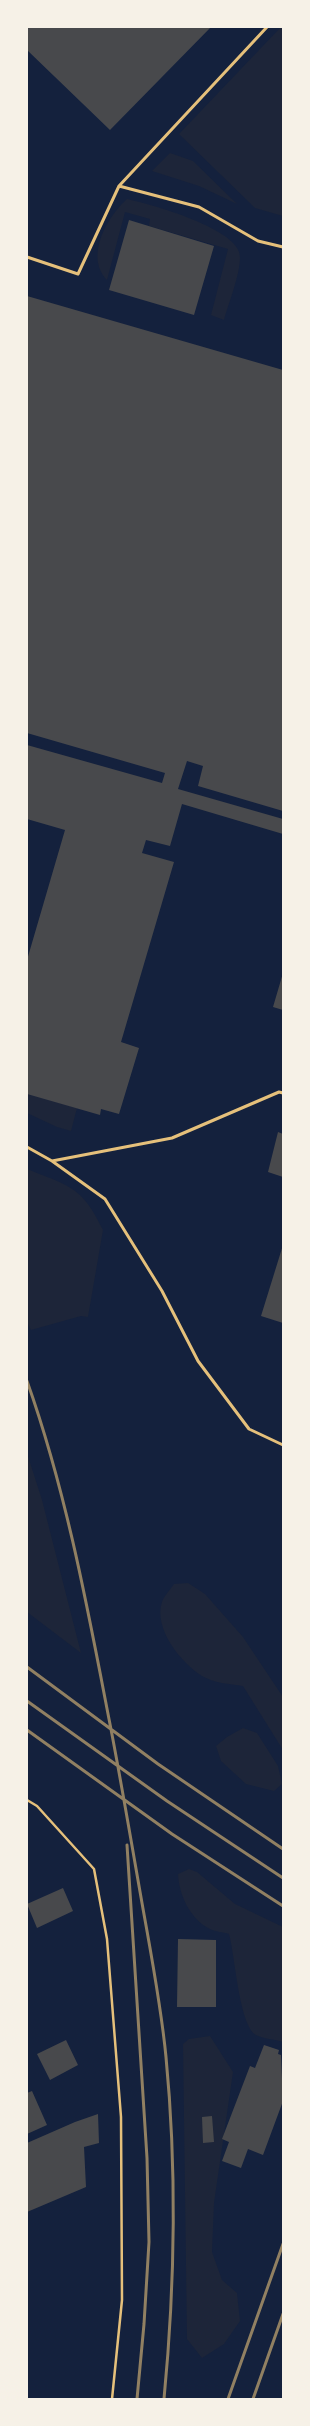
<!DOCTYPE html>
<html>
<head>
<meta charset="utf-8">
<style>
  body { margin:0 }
  #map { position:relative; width:310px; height:2426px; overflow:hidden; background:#14213d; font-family:Figtree,sans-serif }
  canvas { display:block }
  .frame { position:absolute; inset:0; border:28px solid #f6f1e7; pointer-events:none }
</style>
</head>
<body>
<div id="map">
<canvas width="310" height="2426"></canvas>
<div class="frame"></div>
</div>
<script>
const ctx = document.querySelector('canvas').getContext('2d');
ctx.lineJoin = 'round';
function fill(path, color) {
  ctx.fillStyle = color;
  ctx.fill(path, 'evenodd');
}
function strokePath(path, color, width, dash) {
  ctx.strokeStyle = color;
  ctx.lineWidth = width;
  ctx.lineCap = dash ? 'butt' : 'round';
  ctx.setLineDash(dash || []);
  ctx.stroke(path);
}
fill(new Path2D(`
  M281,27H283V216L255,208L179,134Z
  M170,153L193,161L237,204L199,186L152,171Z
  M127,199C150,204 241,229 240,257C240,275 229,302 224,320L211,315L228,249L149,226L150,219L125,212L107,280C84,256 108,216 127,199Z
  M27,1094L77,1108L71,1131L57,1127L27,1113Z
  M27,1169C69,1186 82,1186 103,1230L88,1317L81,1316L31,1330L27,1322Z
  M27,1453L42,1500L81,1653L27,1612Z
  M188,1583L205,1594L243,1637L283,1697V1750L243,1686C229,1684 214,1683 202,1676C181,1663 153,1628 162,1602C164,1596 170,1590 174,1584Z
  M243,1728L257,1733L278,1766L282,1784L274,1791L246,1784L221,1761L216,1746L227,1737Z
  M189,1869L197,1872L235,1904L283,1927V2042C275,2039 263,2039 256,2035C239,2025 235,1955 229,1934C223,1932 216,1932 210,1929C190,1919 179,1895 178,1874Z
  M210,2036L233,2072L214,2203L212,2252L222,2280L237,2293L240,2321L224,2344L202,2358L187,2339L183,2044L189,2039Z`), '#1d2539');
fill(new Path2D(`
  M27,27H211L110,130L27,50Z
  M129,220L214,246L194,315L109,290Z
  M27,296L283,370V811L198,786L203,766L187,761L178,789L283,819V834L182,804L170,846L146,840L142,853L174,862L121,1042L139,1048L119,1114L101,1109L100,1115L27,1094V960L65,830L27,819V745L162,783L165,773L27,733Z
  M283,973V1010L273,1007Z
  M278,1132L283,1134V1177L268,1172Z
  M283,1245V1323L261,1316Z
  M63,1888L73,1911L37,1928L27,1904Z
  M178,1939L216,1940V2007H177Z
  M66,2040L78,2065L50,2080L37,2054Z
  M264,2045L279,2050L278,2054L281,2055L283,2101L263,2155L248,2149L241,2168L222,2161L229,2142L222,2139L250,2066L255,2068Z
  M32,2091L47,2125L27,2134V2093Z
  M98,2114L99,2143L84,2147L86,2187L27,2212V2143L75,2122Z
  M212,2116L214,2142L203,2143L202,2117Z`), '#48494c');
strokePath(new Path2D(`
  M27,1800L37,1806L94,1869L107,1939L121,2117L122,2300L112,2399`), '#e5c07b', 2.5);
strokePath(new Path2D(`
  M119,186L199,207L258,241L283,247
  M27,257L78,274L119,186L267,27
  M27,1147L52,1161L105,1199L162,1291L198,1361L249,1429L283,1445
  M52,1161L172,1138L279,1092L283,1093`), '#e5c07b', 3);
strokePath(new Path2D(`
  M27,1381C66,1491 87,1605 109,1719C121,1780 131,1841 142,1903C151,1954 161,2005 166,2057C177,2171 175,2285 164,2399
  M27,1667L158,1764L283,1849
  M27,1701L167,1801L283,1878
  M27,1730L172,1834L283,1906
  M127,1845L147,2158L149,2242L144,2324L137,2399
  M228,2399L283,2244
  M253,2399L283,2314`), '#918062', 3);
</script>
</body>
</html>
